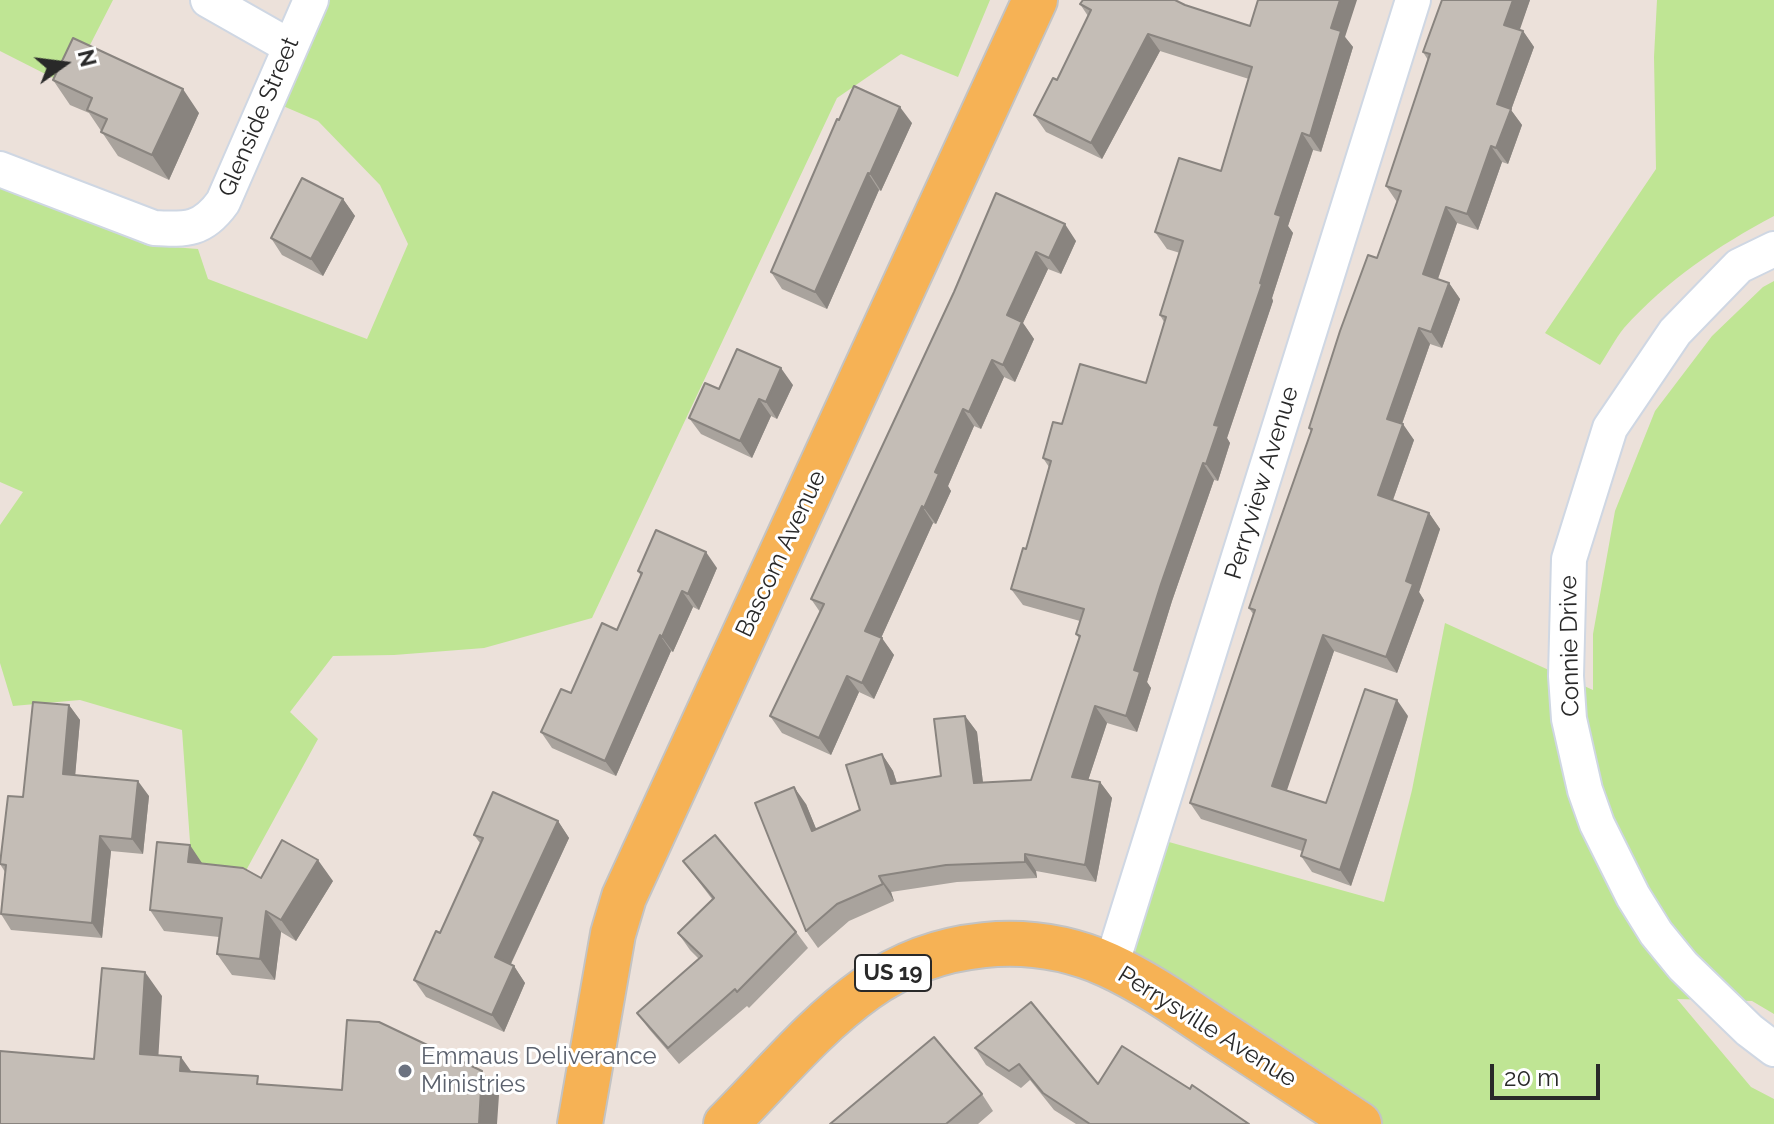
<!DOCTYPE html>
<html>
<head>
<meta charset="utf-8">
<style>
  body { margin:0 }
  #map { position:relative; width:1774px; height:1124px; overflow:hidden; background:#ece1da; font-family:Raleway,sans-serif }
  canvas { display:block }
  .north { position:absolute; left:24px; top:24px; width:80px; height:80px; -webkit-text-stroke:6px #fff; paint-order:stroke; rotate:76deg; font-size:22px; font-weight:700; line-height:32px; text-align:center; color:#292929 }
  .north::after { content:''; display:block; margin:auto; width:28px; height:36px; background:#292929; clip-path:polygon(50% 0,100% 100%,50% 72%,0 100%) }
  .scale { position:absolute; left:1490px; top:1064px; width:110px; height:36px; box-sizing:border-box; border:4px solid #292929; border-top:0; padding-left:10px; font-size:24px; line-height:28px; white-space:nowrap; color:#292929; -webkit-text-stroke:6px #fff; paint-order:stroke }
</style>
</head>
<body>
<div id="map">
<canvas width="1774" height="1124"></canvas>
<div class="north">N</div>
<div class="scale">20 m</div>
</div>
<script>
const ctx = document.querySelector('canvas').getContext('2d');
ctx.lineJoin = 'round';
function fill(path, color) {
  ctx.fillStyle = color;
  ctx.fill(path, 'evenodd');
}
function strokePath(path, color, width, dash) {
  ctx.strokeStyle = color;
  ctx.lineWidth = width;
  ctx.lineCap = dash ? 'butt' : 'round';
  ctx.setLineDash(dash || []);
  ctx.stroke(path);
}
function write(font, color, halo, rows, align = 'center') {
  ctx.font = font + ' Raleway,sans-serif';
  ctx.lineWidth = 6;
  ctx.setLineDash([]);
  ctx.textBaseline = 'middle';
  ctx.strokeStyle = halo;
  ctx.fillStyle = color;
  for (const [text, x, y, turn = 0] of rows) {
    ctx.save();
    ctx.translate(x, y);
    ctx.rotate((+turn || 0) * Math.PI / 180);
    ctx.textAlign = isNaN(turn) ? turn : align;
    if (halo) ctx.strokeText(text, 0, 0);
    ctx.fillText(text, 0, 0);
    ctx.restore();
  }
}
fill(new Path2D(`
  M0,0H113L69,86L0,51Z
  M330,0H990L958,77L901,54L837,98L592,618L484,648L394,655L333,656L290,712L318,739L226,907L190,894V842L182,730L80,700L13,706L0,663V525L23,492L0,482V176L146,245L198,249L208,279L367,339L408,244L380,185L318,121L283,106Z
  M1657,0H1774V216C1719,245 1666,281 1624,328C1615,339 1608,353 1600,365L1545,333L1656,169L1654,57Z
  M1774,281V1014L1752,1001L1677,999L1751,1087L1774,1099V1124H1359L1111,966L1151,837L1384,902L1412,790L1445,623L1593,690V634L1615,511L1655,411L1712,336L1763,287Z`), '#bfe594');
const minor = new Path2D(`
  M208,0L289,46
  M0,169L154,228C187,230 203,230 223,202L311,0
  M1774,249L1739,266L1675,332L1610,428L1569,559L1566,676L1569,719L1585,790L1597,824L1633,896L1656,933L1683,966L1749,1030L1774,1049
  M1111,966L1413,0`);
const primary = new Path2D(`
  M580,1124L613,934L624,897L1035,0
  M726,1124C771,1079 814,1026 866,989C936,939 1030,930 1108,965C1147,983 1182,1008 1217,1031C1264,1062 1312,1093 1359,1124`);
strokePath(minor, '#cfd7e3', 38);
strokePath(primary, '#c3c3c3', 48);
strokePath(minor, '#fff', 34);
strokePath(primary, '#f6b255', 44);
fill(new Path2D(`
  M1442,0H1530L1519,30L1523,31L1534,47L1511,110L1522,125L1508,164L1502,162L1478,230L1457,223L1438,279L1449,283L1460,299L1442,348L1430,344L1402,424L1414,440L1393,500L1429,513L1440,529L1419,592L1424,600L1397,673L1334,651L1286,791L1326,803L1408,716L1351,886L1312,872L1301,856L1302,851L1201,819L1190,803L1253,614L1249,608L1311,432L1309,428L1377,258L1397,202L1386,186L1428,60L1423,52Z
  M1080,4L1185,5L1250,26L1345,37L1353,47L1321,152L1313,150L1288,226L1293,233L1272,298L1273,301L1227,438L1230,443L1218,481L1214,480L1172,601L1147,682L1151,688L1137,732L1107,723L1088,780L1100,782L1112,798L1096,882L1036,871L1037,878L957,882L891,892L894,901L849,921L818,948L806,931V804L816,829L860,810L882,754L893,771L897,783L941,776L965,716L977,732L983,783L1031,780L1079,638L1076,634L1080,621L1023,605L1011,589L1026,549L1049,467L1043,458L1062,424L1146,383L1164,322L1160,315L1180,253L1167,249L1155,232L1221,171L1249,79L1160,51L1102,159L1046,132L1034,115L1057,80L1088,16Z
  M53,80L199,113L169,180L118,156L89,113L70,105Z
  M839,120L912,123L881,191L879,190L827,309L782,289L771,272Z
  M996,193L1076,241L1061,274L1048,269L1023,323L1034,339L1015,382L1004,377L981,429L974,426L948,486L951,491L936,524L933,523L881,638L894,655L874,699L859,692L831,755L782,733L770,716L820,612L811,599L954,292Z
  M343,199L355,216L323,276L282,255L271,238Z
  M793,385L777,419L771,416L752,458L701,434L689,418L719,389Z
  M717,568L699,610L693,607L673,652L671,651L616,776L552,748L541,732L617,630L641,576L638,571Z
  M69,705L80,720L75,775L149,796L143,854L111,851L102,938L11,930L1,914L5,872L0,864L23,797Z
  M558,821L569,838L511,964L514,966L525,983L504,1032L426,997L414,980L440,933L480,843L474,835Z
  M683,861L796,932L808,948L749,1008L747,1006L679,1064L649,1029L637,1013L699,959L690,950L678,933L712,899Z
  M203,864L261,878L333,881L296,941L281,932L275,980L232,975L217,954L219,937L164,931L150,910Z
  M975,1048L1098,1084L1190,1089L1249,1124H1076L1054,1110L1030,1080L1021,1088L986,1065Z
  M982,1094L993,1111L978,1124H830Z`), '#a9a39d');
fill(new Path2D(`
  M1340,0H1357L1345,37L1353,47L1321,152L1310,136L1331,28Z
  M1513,0H1530L1516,41L1504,25Z
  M1523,31L1534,47L1511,110L1522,125L1508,164L1496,148L1497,104Z
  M1148,34L1160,51L1102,159L1091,143Z
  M183,89L199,113L169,180L152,155Z
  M900,107L912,123L881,191L870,174Z
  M1302,133L1313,150L1288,226L1293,233L1272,298L1273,301L1227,438L1230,443L1218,481L1206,464L1214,425L1260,283L1275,214Z
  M1491,146L1502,162L1478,230L1467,214Z
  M868,173L879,190L827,309L815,292Z
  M343,199L355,216L323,276L311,259Z
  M1446,207L1457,223L1434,290L1423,274Z
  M1065,224L1076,241L1061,274L1049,258Z
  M1036,252L1048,269L1023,323L1034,339L1015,382L1003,365L1007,315Z
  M1449,283L1460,299L1442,348L1431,332Z
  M1419,328L1430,344L1398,435L1387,419Z
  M992,360L1004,377L981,429L969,412Z
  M781,368L793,385L777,419L766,402Z
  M759,399L771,416L752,458L740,441Z
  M963,409L974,426L948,486L951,491L936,524L924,508L935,472Z
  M1403,424L1414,440L1389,511L1378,495Z
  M1203,463L1214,480L1172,601L1147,682L1151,688L1137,732L1126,716L1134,670L1161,584Z
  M922,506L933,523L877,647L865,631Z
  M1429,513L1440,529L1419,592L1424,600L1397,673L1386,657L1406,581Z
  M706,552L717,568L699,610L688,594Z
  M682,591L693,607L673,652L662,637Z
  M660,635L671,651L616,776L605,761Z
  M1323,635L1334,651L1283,802L1272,786Z
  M882,638L894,655L874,699L862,683Z
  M847,676L859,692L831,755L819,738Z
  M1397,700L1408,716L1351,886L1340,870Z
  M69,705L80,720L74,789L63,774Z
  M1095,706L1107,723L1084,793L1072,777Z
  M965,716L977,732L985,800L974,783Z
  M882,754L893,771L902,800L891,784Z
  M138,781L149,796L143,854L132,839Z
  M1100,782L1112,798L1096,882L1085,865Z
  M794,787L806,804L824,848L812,831Z
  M558,821L569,838L506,974L495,957Z
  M100,836L111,851L102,938L92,923Z
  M190,845L204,866L188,862Z
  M1025,854L1036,871L1037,878L1025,862Z
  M318,860L333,881L296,941L281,920Z
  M879,876L891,892L894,901L883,884Z
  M266,911L281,932L275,980L260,959Z
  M514,966L525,983L504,1032L492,1015Z
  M145,972L162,996L157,1079L140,1054Z
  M181,1057L198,1081L180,1071Z
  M482,1071L499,1095L497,1124H479Z`), '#89847f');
const building = new Path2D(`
  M1083,0H1175L1185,5L1250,26L1258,0H1340L1331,28L1341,31L1310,136L1302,133L1275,214L1281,216L1260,283L1262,284L1214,425L1219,426L1206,464L1203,463L1161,584L1134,670L1140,672L1126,716L1095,706L1072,777L1100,782L1085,865L1025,854V862L946,865L879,876L883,884L837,904L806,931L755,803L794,787L812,831L860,810L846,765L882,754L891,784L941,776L934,719L965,716L974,783L1031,780L1080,636L1076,634L1084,609L1011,589L1023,548L1026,549L1051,461L1043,458L1053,422L1062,424L1080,364L1146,383L1166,317L1160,315L1183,241L1155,232L1179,158L1221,171L1252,67L1148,34L1091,143L1034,115L1053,78L1057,80L1091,10L1080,4Z
  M1442,0H1513L1504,25L1523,31L1497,104L1511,109L1496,148L1491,146L1467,214L1446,207L1423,274L1449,283L1431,332L1419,328L1387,419L1403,424L1378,495L1429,513L1406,581L1413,584L1386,657L1323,635L1272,786L1326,803L1365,689L1397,700L1340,870L1301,856L1306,840L1190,803L1255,610L1249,608L1312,429L1309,428L1340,331L1368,255L1377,258L1401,191L1386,186L1430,54L1423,52Z
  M73,38L183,89L152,155L101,132L107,119L87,110L92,98L53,80Z
  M854,86L900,107L870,174L868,173L815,292L771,272L837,119L839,120Z
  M302,178L343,199L311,259L271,238Z
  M996,193L1065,224L1049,258L1036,252L1007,315L1022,322L1003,365L992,360L969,412L963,409L935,472L939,474L924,508L922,506L865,631L882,638L862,683L847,676L819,738L770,716L824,604L811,599L954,292Z
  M737,349L781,368L766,402L759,399L740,441L689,418L705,383L719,389Z
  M656,530L706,552L688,594L682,591L662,637L660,635L605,761L541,732L561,689L571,693L602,623L617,630L642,573L638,571Z
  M33,702L69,705L63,774L138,781L132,839L100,836L92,923L1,914L6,865L0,864L8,796L23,797Z
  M493,792L558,821L495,957L514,966L492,1015L414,980L436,931L440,933L483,838L474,835Z
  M715,835L796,932L737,992L735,989L668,1048L637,1013L702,956L678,933L714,898L683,861Z
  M282,840L318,860L281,920L266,911L260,959L217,954L222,918L150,910L157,842L190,845L188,862L243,868L261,878Z
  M102,968L145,972L140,1054L181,1057L180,1071L258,1076L257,1084L342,1090L347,1020L379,1022L482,1071L479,1124H0V1051L94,1059Z
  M1031,1002L1098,1084L1122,1046L1190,1089L1192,1085L1249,1124H1090L1043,1093L1019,1064L1009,1071L975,1048Z
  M934,1037L982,1094L946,1124H830Z`);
fill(building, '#c4bdb6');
strokePath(building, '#89847f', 2);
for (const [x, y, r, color] of [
  [405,1071,8,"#6b7280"]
]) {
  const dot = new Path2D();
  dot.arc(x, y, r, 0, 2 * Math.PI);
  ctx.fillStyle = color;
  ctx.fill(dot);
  strokePath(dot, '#fff', 3);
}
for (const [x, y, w] of [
  [893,973,76]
]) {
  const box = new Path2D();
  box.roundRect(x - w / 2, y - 18, w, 36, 6);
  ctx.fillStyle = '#fff';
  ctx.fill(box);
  strokePath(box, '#292929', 2);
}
write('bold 22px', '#292929', null, [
  ["US 19",893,973]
]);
write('24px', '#292929', '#fff', [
  ["Glenside Street",259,117,-67],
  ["Perryview Avenue",1262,483,-73],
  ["Bascom Avenue",781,554,-65],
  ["Connie Drive",1570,646,-91],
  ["Perrysville Avenue",1207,1027,32]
]);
write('24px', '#5b616d', '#fff', [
  ["Emmaus Deliverance",421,1057],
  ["Ministries",421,1085]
], 'left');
</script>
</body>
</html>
